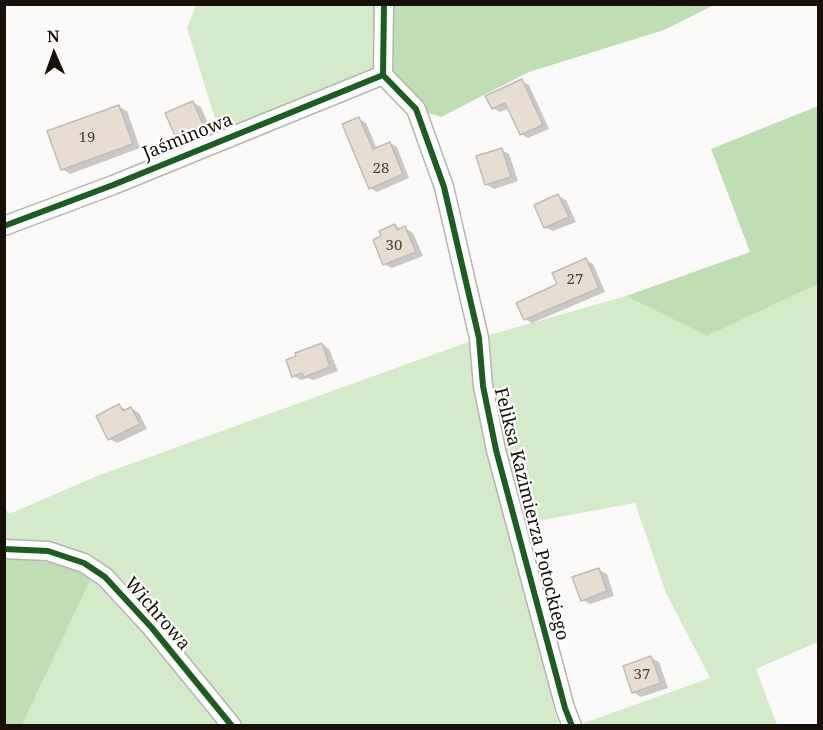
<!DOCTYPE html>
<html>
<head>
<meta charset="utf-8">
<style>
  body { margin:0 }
  #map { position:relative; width:823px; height:730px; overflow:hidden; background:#fcfaf8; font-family:"Noto Serif",serif }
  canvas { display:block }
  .frame { position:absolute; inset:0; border:6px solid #171009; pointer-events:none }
  .north { position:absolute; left:24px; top:24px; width:60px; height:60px; -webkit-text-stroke:4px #fff; paint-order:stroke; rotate:358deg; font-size:16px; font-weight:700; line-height:24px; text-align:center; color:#171009 }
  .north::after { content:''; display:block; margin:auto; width:21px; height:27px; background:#171009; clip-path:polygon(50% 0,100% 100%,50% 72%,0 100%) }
</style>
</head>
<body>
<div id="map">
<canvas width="823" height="730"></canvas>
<div class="frame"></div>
<div class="north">N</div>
</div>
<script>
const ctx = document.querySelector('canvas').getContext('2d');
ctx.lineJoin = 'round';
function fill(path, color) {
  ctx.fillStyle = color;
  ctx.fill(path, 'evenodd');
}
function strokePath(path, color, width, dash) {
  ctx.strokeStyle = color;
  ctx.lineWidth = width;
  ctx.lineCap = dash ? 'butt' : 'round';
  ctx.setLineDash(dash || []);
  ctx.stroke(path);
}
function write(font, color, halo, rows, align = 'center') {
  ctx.font = font + ' "Noto Serif",serif';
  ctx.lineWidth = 4.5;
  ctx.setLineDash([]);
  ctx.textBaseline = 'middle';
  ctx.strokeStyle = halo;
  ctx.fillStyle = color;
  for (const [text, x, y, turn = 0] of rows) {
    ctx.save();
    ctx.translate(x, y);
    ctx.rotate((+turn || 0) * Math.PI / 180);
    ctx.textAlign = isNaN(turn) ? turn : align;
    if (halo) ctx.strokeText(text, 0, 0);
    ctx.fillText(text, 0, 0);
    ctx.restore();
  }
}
fill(new Path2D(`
  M196,5H384L383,75L220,135L187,28Z
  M818,284V642L756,669L777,725H578L710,678L666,593L635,503L510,526L538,635L554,710L560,725H22L90,578L5,549L4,506L9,514L97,476L479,338L626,296L707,336Z`), '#d4ebca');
fill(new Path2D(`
  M384,5H714L664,30L529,72L441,117L416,109L383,75Z
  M818,106V284L707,336L626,296L750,252L711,149Z
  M5,549L48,551L91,578L22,725L5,726Z`), '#c0deb3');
fill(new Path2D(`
  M522,81L529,85L549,129L528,138L521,134L509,108L500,112L493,108Z
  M193,103L201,107L211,131L185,142L177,137Z
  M119,107L127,111L140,148L70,174L62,169Z
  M359,119L366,123L377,149L390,143L397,147L409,178L377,192L370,188Z
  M501,150L509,154L518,181L494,189L486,184Z
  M558,196L566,200L576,222L553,231L545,227Z
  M395,226L402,229L405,228L413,233L423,256L392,268L384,264L383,237Z
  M586,260L593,264L605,292L532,323L525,319L559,285Z
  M322,344L329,349L338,371L313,380L308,378L301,380L293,376Z
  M119,406L127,410L131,408L139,413L147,429L117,443L110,439Z
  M599,570L607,574L614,596L590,604L582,600Z
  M651,658L659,662L668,688L641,697L633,692Z`), '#0003');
const building = new Path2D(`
  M522,79L543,125L520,135L505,103L492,109L485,96Z
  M193,101L204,127L176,138L165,113Z
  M119,105L133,144L61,170L47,131Z
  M359,117L373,149L390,142L403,174L369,189L342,124Z
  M502,148L511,177L485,185L476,156Z
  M558,194L569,217L544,228L534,205Z
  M395,224L397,230L405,226L416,252L383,265L373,240L381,236L379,231Z
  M586,258L599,288L524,320L516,303L557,284L552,273Z
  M322,343L330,367L304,377L302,373L292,377L286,360L296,356L295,353Z
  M119,404L123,411L131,407L140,424L108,440L96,416Z
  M599,568L607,591L581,601L572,577Z
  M651,656L661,683L632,693L623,666Z`);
fill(building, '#e8ddd1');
strokePath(building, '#c1bcb8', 1.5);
const street = new Path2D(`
  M384,4L383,75L416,109L444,187L479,338L483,386L496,450L565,708L572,726
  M4,226L113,185L383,75
  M4,549L48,551L84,563L105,577L152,628L232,726`);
strokePath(street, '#b8b4af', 21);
strokePath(street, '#fffefe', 18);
strokePath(new Path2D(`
  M384,4L383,75L416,109L444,187L479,338L483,386L496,450L565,708L572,726
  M4,226L113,185L383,75
  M4,549L48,551L84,563L105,577L152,628L232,726`), '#1b5e20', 6);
write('15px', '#4b433b', null, [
  ["19",87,138],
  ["28",381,169],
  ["30",394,246],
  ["27",575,280],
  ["37",642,675]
]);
write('18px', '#171009', '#fff', [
  ["Jaśminowa",188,137,-22],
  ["Feliksa Kazimierza Potockiego",531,514,76],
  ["Wichrowa",157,614,49]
]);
</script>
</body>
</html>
